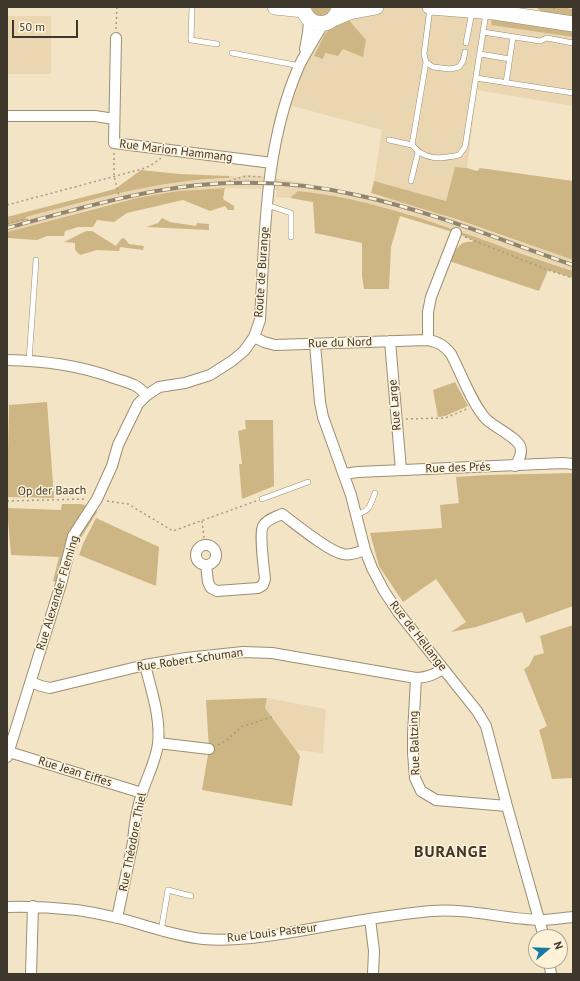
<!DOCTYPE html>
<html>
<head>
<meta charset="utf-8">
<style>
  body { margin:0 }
  #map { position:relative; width:580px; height:981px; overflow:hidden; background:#f3e4c5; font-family:"PT Sans",sans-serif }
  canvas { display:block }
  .frame { position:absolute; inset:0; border:8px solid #3e382c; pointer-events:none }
  .north { position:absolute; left:528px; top:929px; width:40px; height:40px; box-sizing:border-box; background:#fdf1d8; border:1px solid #b1a793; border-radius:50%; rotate:71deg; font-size:11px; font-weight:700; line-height:16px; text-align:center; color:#3e382c }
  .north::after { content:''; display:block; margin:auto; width:14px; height:18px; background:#1779a5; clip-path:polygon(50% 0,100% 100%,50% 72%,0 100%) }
  .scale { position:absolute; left:12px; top:20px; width:66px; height:18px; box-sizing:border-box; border:2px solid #3e382c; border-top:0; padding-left:5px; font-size:12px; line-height:14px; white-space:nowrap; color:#3e382c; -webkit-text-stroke:3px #fdf1d8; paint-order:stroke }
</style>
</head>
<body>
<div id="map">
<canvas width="580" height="981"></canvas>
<div class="frame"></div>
<div class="north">N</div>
<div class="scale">50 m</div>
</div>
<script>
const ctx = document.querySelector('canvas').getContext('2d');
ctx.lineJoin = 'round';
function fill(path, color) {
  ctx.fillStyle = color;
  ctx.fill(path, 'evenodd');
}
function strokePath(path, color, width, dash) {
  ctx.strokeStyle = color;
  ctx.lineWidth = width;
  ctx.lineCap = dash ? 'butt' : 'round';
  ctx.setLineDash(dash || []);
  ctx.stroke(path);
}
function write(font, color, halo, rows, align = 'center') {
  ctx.font = font + ' "PT Sans",sans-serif';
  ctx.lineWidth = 3;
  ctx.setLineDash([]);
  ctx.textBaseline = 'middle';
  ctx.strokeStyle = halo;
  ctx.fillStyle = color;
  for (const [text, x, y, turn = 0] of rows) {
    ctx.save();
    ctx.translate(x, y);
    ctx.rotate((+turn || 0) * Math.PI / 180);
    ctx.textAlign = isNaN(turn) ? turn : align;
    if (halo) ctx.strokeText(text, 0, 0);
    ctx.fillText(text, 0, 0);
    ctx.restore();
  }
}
fill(new Path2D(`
  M339,7H500L494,12L491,25L573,37V106L477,90L467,168L455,167L446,201L374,181L382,130L285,104L291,87Z
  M7,16H51V74H7Z
  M245,175L263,176L402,201L573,260V271L457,230L400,211L328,195L298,191L290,198L276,197L277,190L261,189L225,188L178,191L117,202L7,232V225L26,220V217L114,193L172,182L228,178L229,176H234L235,177Z
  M267,698L326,709L323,753L295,750L265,708Z`), '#ead7b2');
fill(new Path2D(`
  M310,7H333L325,17L314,15Z
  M537,7H562L573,9V18L543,13L537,8Z
  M348,19L366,40L363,57L343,49L338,56L325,53L323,59L314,56L324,36L330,28Z
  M492,19L573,31V37L491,25Z
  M455,167L467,168L477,171L480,168L573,181V260L459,220L371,193L374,181L446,201Z
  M141,170L179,174L229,176V178C158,180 94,199 26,217L27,220L7,225V217L115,189Z
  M225,188L223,199L234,206V210H228L225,206L210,211L183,200L127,213L114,222L97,220L93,227H78L65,231L64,236H47L37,240L7,238V232L137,198L178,191Z
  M298,191C395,201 482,242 573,271V278L548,270L539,291L449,261C455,252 459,240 472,242L473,240L456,233L400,216L391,247L389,289H364L362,276V243L315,233L313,202L290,198Z
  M162,218L170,222L196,226L197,223L209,224V230L146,227L158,223Z
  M86,231H92L116,246L121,239L124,238L129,244L144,246L143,250L120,247L119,251L97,250L80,255L75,250V243L64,242Z
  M455,382L468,406L445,416L438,417L433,390Z
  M47,402L54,498L7,497L9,405Z
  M245,420H273L274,486L242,499L239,464H242L238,431L246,429Z
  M573,473V606L526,623L522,612L476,627L451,632L466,622L436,579L403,602L379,566L370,533L442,528L440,505L459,503L456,477L487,475Z
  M62,504H80L95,507L97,512L79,541L75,554L69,553L61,584L53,581L59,557L11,555L7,508L61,510Z
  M96,518L159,547L156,586L79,555L83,544Z
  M573,625V778L552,779L542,740L539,730L547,726L524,669L529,666L534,656L544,653L540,636Z
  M267,698L265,708L300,756L292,806L202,790L209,749L206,700Z`), '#cdb584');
const service = new Path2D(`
  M192,7L191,40L217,44
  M430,8L424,54L426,62L433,67L450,69L459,67L463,61L465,52
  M483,32L540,41L547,38L573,43
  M466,43L472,12
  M232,53L300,66
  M480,54L510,59
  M476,78L573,93
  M506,83L513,37
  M389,140L412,145L426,62
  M412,145C425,161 441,159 459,155L465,147L486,13
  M411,181L418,152
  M267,205L291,213V237
  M29,361L36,260
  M262,499L308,482
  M357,514C371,511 370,504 375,493
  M161,931L168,890L191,896`);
const minor = new Path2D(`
  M116,38L114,143L272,163
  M305,49L308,33L309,20
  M7,116H95L114,119
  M254,337L264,342L275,345L428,340C438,342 444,345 451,354C461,373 472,404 486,419C494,427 516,437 520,446C523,453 519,460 515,466
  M428,340V312L431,297L456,233
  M390,341L401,470
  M315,344L320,402L323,417L351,495L365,550L372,568L384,591L398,612L477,711L486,726L507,806L544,937
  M7,360C45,361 78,365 114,378C120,380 128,382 134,385C139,387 143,392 147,395
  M344,474L358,472L563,463L573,464
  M196 555a10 10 0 1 1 20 0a10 10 0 1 1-20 0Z
  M206,565L208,582L211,588L217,591L258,588L263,585L265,579C264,569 259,533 263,526C267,519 276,517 282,514C297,525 328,551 343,554C351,556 358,552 365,550
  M416,678L413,734V753L415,778L421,791L436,800L507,806
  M31,682L41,686L50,688L145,665L186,658L243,652L272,653L416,678C427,678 434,674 443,669
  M158,743L209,749
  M9,752L142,793
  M7,757L61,584L73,536L97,499L112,466L118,445L138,404L147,395L159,387L185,383L210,375L232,361L244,351L254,337L260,320C265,235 264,146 299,66C306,52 315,38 323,24
  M7,907C44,906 82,909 118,918C146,925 174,936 203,939C235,942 268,936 299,931C343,923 387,915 431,911C468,908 504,919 540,920C551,920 562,918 573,917
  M117,918L133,842C134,827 138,805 143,790C148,775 156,760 158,744C161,717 151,690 145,665
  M370,919L374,951L373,974
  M549,961L551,974
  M31,974L33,906`);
const primary = new Path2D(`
  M275,7L304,10
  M303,7C306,29 336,29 339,7
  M430,7L494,12L573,24
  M335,18L349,12L376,7`);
strokePath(service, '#9c8e71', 6);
strokePath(minor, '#9c8e71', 12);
strokePath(primary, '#9c8e71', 16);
strokePath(new Path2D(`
  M548,7L558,9
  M116,29L117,7
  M114,153V176L119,196
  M229,181L246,176L261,177
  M7,205L142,169L150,166L161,158
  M7,224L21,220H29
  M465,237L548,270L573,278
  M406,419L445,418L467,409
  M7,501L85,499
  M107,501L128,504L173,531L256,501
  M202,521L205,546
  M218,745L226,741L241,727L272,717`), '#a69b84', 1.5, [2, 3]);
strokePath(service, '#fff', 5);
strokePath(minor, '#fff', 10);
strokePath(primary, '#fff', 15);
const rail = new Path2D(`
  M7,228C70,211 133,192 198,185C252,180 308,183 361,196C433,212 503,241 573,265`);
strokePath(rail, '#8f8571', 4);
strokePath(rail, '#fdf1d8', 2.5, [8]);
write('12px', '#3e382c', '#fdf1d8', [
  ["Rue Marion Hammang",176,151,7],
  ["Route de Burange",262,272,-86],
  ["Rue du Nord",340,343,-2],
  ["Rue Large",395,405,-95],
  ["Rue des Prés",458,468,-2],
  ["Op der Baach",52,491,-1],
  ["Rue Alexander Fleming",58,593,-73],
  ["Rue de Hellange",418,636,52],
  ["Rue Robert Schuman",190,660,-8],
  ["Rue Baltzing",415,743,-92],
  ["Rue Jean Eiffes",75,772,17],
  ["Rue Théodore Thiel",133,842,-79],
  ["Rue Louis Pasteur",272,933,-7]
]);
ctx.letterSpacing = '1px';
write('bold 16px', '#3e382c', '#fdf1d8', [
  ["BURANGE",451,852]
]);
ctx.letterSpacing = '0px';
</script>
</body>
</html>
